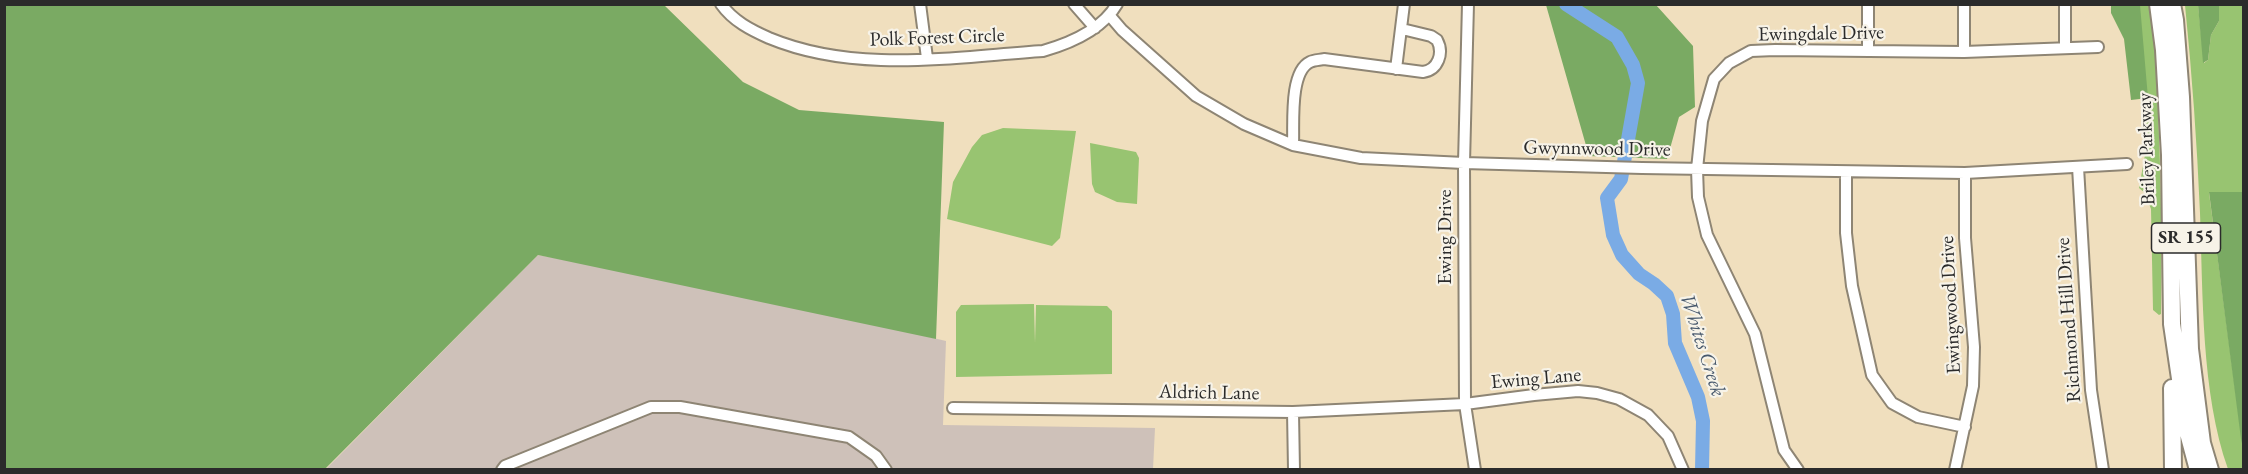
<!DOCTYPE html>
<html>
<head>
<meta charset="utf-8">
<style>
  body { margin:0 }
  #map { position:relative; width:2248px; height:474px; overflow:hidden; background:#f0dfbe; font-family:"EB Garamond",serif }
  canvas { display:block }
  .frame { position:absolute; inset:0; border:6px solid #2b2b2b; pointer-events:none }
</style>
</head>
<body>
<div id="map">
<canvas width="2248" height="474"></canvas>
<div class="frame"></div>
</div>
<script>
const ctx = document.querySelector('canvas').getContext('2d');
ctx.lineJoin = 'round';
function fill(path, color) {
  ctx.fillStyle = color;
  ctx.fill(path, 'evenodd');
}
function strokePath(path, color, width, dash) {
  ctx.strokeStyle = color;
  ctx.lineWidth = width;
  ctx.lineCap = dash ? 'butt' : 'round';
  ctx.setLineDash(dash || []);
  ctx.stroke(path);
}
function write(font, color, halo, rows, align = 'center') {
  ctx.font = font + ' "EB Garamond",serif';
  ctx.lineWidth = 4.5;
  ctx.setLineDash([]);
  ctx.textBaseline = 'middle';
  ctx.strokeStyle = halo;
  ctx.fillStyle = color;
  for (const [text, x, y, turn = 0] of rows) {
    ctx.save();
    ctx.translate(x, y);
    ctx.rotate((+turn || 0) * Math.PI / 180);
    ctx.textAlign = isNaN(turn) ? turn : align;
    if (halo) ctx.strokeText(text, 0, 0);
    ctx.fillText(text, 0, 0);
    ctx.restore();
  }
}
fill(new Path2D(`
  M538,255L713,286L946,341L943,425L1155,428L1153,469L325,470Z`), '#cec1b9');
fill(new Path2D(`
  M2135,5H2152C2159,108 2163,210 2161,314L2159,315L2153,310L2151,209L2145,193L2139,188L2148,138Z
  M2185,5H2198L2204,63L2208,60L2211,35L2219,21V5H2243V192L2209,193L2243,448V469H2228C2201,393 2203,294 2200,213C2197,143 2192,74 2185,5Z
  M1003,128L1076,131L1060,238L1052,246L947,219L953,182L972,147L982,135Z
  M1090,143L1136,152L1139,158L1137,204L1117,202L1095,192L1092,184Z
  M1034,304L1035,343L1036,305L1107,306L1112,311V374L956,377V312L961,305Z`), '#98c471');
fill(new Path2D(`
  M4,5H664L743,82L799,110L944,122L936,339L538,255L325,469H5Z
  M1546,5H1656L1693,46L1695,107L1679,117L1667,159L1589,156Z
  M2111,5H2140L2148,98L2131,100L2124,39L2111,13Z
  M2198,5H2219V21L2211,35L2208,60L2203,63Z
  M2209,192H2243V448L2241,439Z`), '#7aaa63');
strokePath(new Path2D(`
  M1566,4L1617,37L1633,65L1638,83L1621,179L1607,198L1613,235L1622,255L1639,274L1654,284L1667,296L1673,314L1675,343L1698,397L1703,421L1702,470`), '#7aabe5', 14);
const minor = new Path2D(`
  M721,4C733,21 751,30 769,38C856,74 952,57 1043,51C1071,43 1102,30 1117,4
  M920,4L927,58
  M1074,4L1095,28
  M1468,4L1464,163L1465,404L1475,470
  M1868,4V50
  M1964,4V52
  M2065,4V47
  M1110,16L1122,30L1196,96L1244,124L1293,145L1361,158L1464,163L1642,168L1965,173L2127,164
  M1396,69L1404,4
  M1293,145C1294,125 1289,72 1310,62C1314,60 1320,60 1324,59L1423,72C1438,70 1444,53 1437,40L1431,36L1402,29
  M2078,167L2091,390L2103,470
  M1846,172V233L1852,286L1872,375L1892,403L1918,417L1965,427
  M953,408L1293,412L1465,404L1534,395L1578,391L1597,393L1619,399L1648,415L1668,436L1683,470
  M1293,412L1294,470
  M502,470L505,466L651,407H680L849,437L876,456L886,470
  M1798,470L1784,450L1755,334L1707,235L1698,197L1697,169L1702,121L1714,79L1729,63L1751,51L1775,50L1964,52L2098,47
  M1955,470L1973,386L1974,347L1965,238V173`);
const highway = new Path2D(`
  M2158,4L2164,50L2170,155L2172,324L2188,433L2198,470
  M2172,4L2175,20L2181,97L2190,349L2202,443L2210,470
  M2172,388L2173,470`);
strokePath(minor, '#8e8574', 14);
strokePath(highway, '#8e8574', 20);
strokePath(minor, '#fff', 10);
strokePath(highway, '#fff', 16);
for (const [x, y, w] of [
  [2186,238,69]
]) {
  const box = new Path2D();
  box.roundRect(x - w / 2, y - 15, w, 30, 4.5);
  ctx.fillStyle = '#f7f3e8';
  ctx.fill(box);
  strokePath(box, '#2b2b2b', 1.5);
}
write('bold 18px', '#2b2b2b', null, [
  ["SR 155",2186,238]
]);
write('20px', '#2b2b2b', '#f7f3e8', [
  ["Ewingdale Drive",1821,34,-1],
  ["Polk Forest Circle",937,38,-2],
  ["Gwynnwood Drive",1597,149,1],
  ["Briley Parkway",2147,149,-92],
  ["Ewing Drive",1446,237,-90],
  ["Ewingwood Drive",1951,305,-93],
  ["Richmond Hill Drive",2069,320,-94],
  ["Ewing Lane",1536,379,-5],
  ["Aldrich Lane",1209,393,1]
]);
write('italic 21px', '#47586c', '#f7f3e8', [
  ["Whites Creek",1702,345,72]
]);
</script>
</body>
</html>
